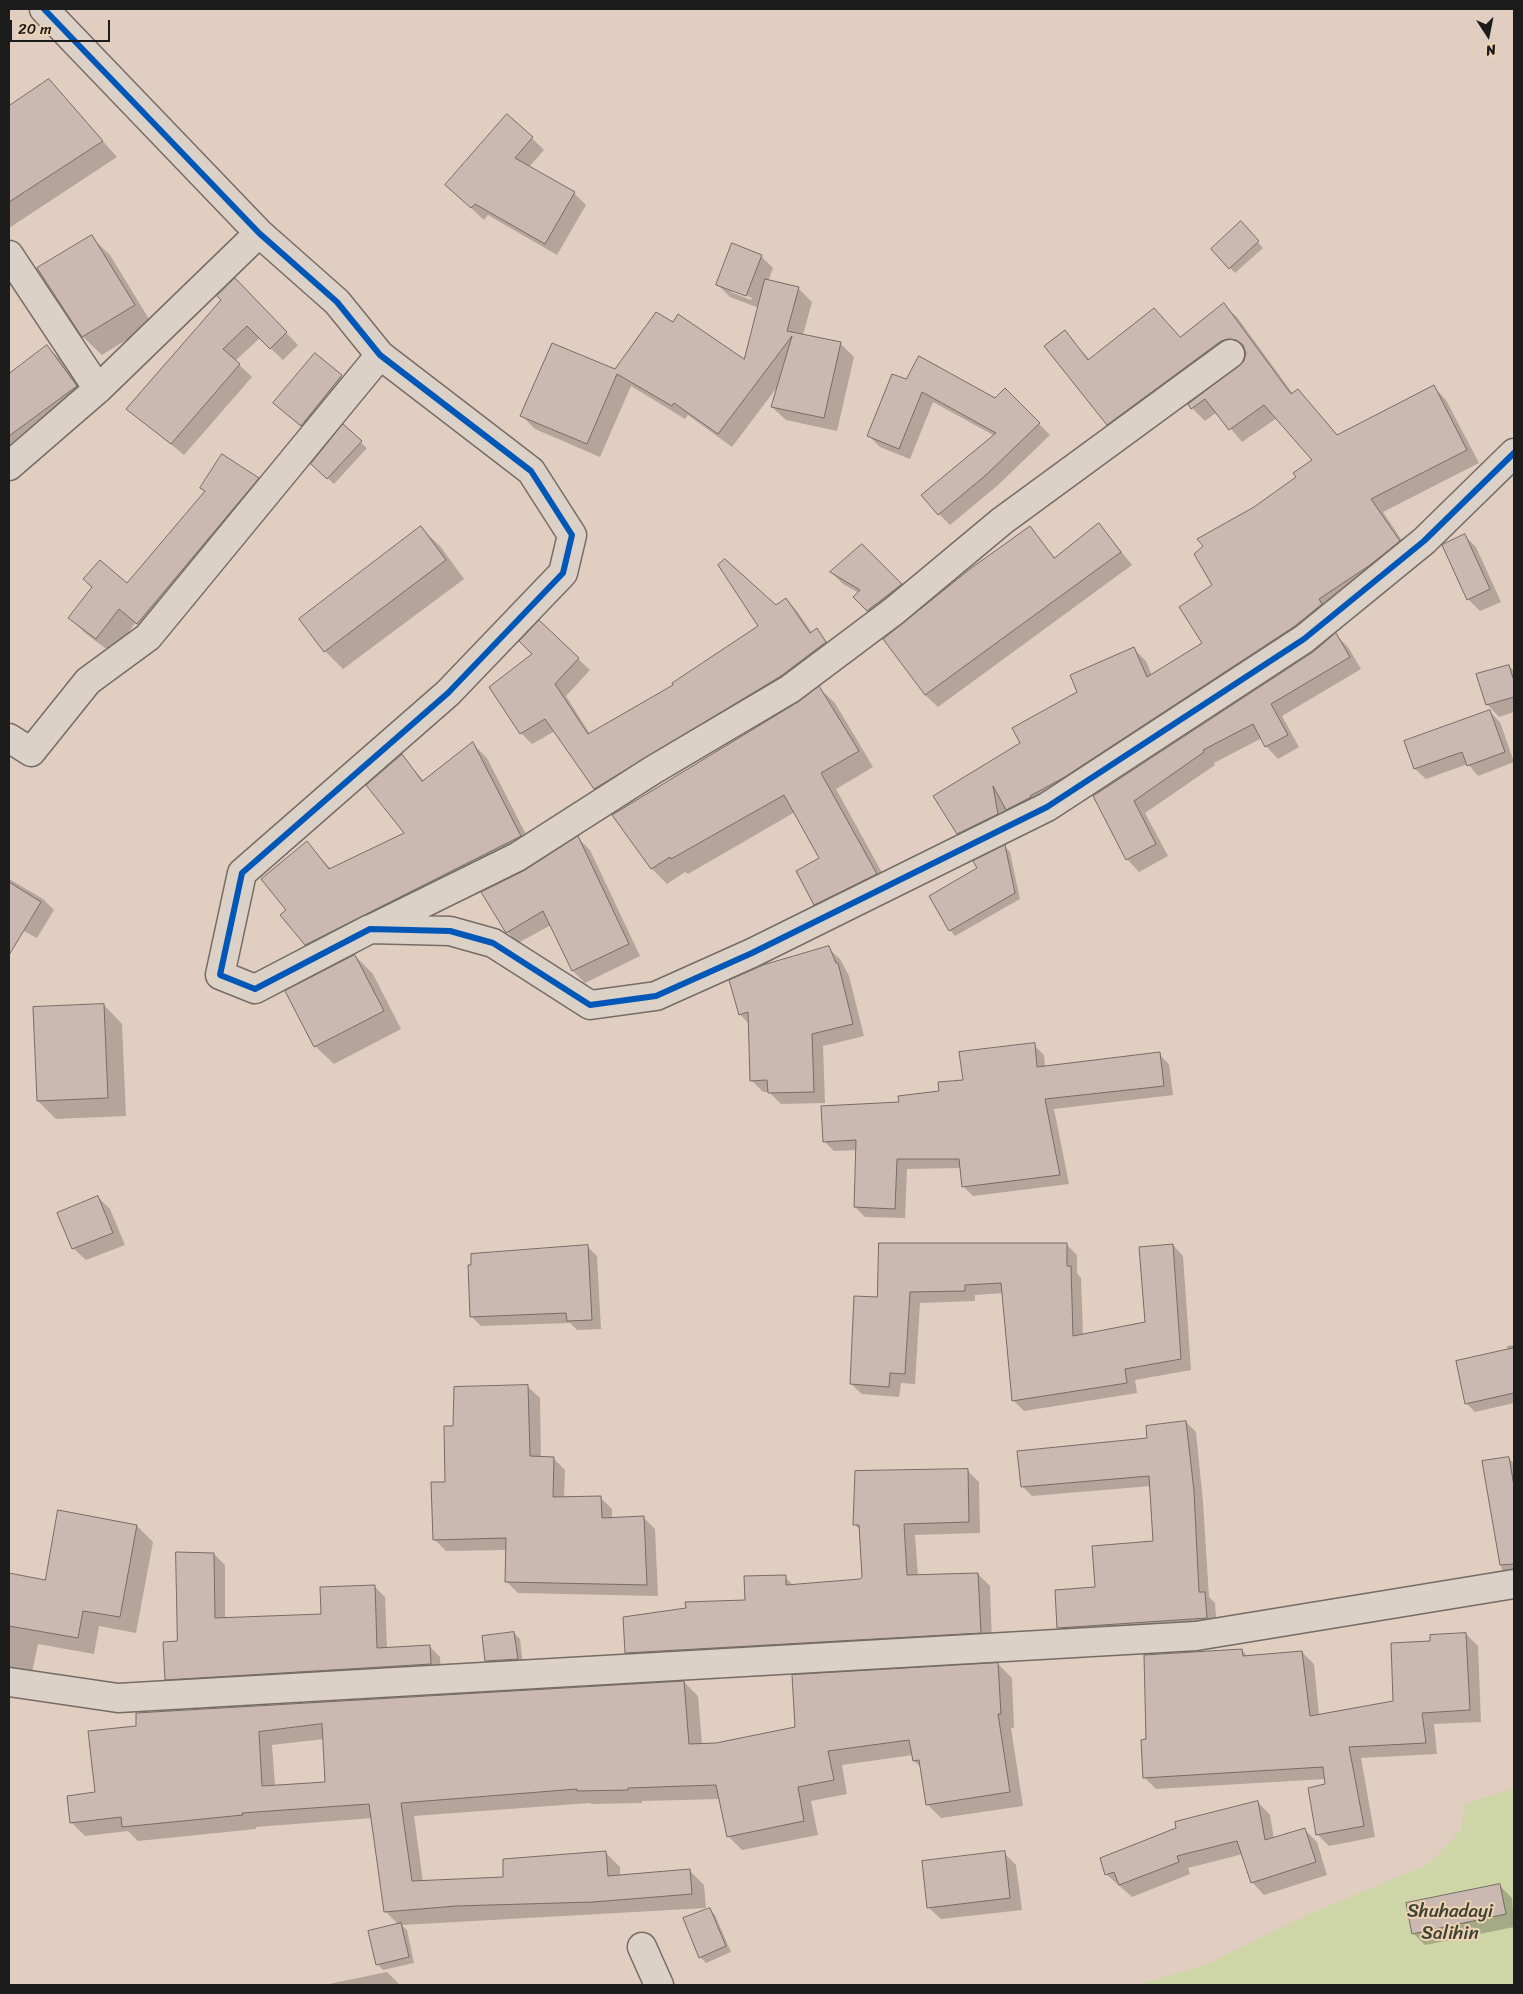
<!DOCTYPE html>
<html>
<head>
<meta charset="utf-8">
<style>
  body { margin:0 }
  #map { position:relative; width:1523px; height:1994px; overflow:hidden; background:#e1cec0; font-family:Sriracha,sans-serif }
  canvas { display:block }
  .frame { position:absolute; inset:0; border:10px solid #1c1c1c; pointer-events:none }
  .north { position:absolute; left:1463px; top:10px; width:50px; height:50px; -webkit-text-stroke:4px #edd3b4; paint-order:stroke; rotate:169deg; font-size:14px; font-weight:700; line-height:20px; text-align:center; color:#1c1c1c }
  .north::after { content:''; display:block; margin:auto; width:18px; height:22px; background:#1c1c1c; clip-path:polygon(50% 0,100% 100%,50% 72%,0 100%) }
  .scale { position:absolute; left:10px; top:20px; width:100px; height:22px; box-sizing:border-box; border:2px solid #1c1c1c; border-top:0; padding-left:6px; font-size:15px; line-height:18px; white-space:nowrap; color:#1c1c1c; -webkit-text-stroke:4px #edd3b4; paint-order:stroke }
</style>
</head>
<body>
<div id="map">
<canvas width="1523" height="1994"></canvas>
<div class="frame"></div>
<div class="north">N</div>
<div class="scale">20 m</div>
</div>
<script>
const ctx = document.querySelector('canvas').getContext('2d');
ctx.lineJoin = 'round';
function fill(path, color) {
  ctx.fillStyle = color;
  ctx.fill(path, 'evenodd');
}
function strokePath(path, color, width, dash) {
  ctx.strokeStyle = color;
  ctx.lineWidth = width;
  ctx.lineCap = dash ? 'butt' : 'round';
  ctx.setLineDash(dash || []);
  ctx.stroke(path);
}
function write(font, color, halo, rows, align = 'center') {
  ctx.font = font + ' Sriracha,sans-serif';
  ctx.lineWidth = 4;
  ctx.setLineDash([]);
  ctx.textBaseline = 'middle';
  ctx.strokeStyle = halo;
  ctx.fillStyle = color;
  for (const [text, x, y, turn = 0] of rows) {
    ctx.save();
    ctx.translate(x, y);
    ctx.rotate((+turn || 0) * Math.PI / 180);
    ctx.textAlign = isNaN(turn) ? turn : align;
    if (halo) ctx.strokeText(text, 0, 0);
    ctx.fillText(text, 0, 0);
    ctx.restore();
  }
}
fill(new Path2D(`
  M1514,1788V1985H1138L1207,1964L1312,1913L1429,1864L1461,1830L1465,1804Z`), '#ced5a7');
fill(new Path2D(`
  M49,81L117,157L9,228V107Z
  M532,138L544,150L529,167L574,193L586,205L557,255L488,215L484,220L446,185Z
  M1246,229L1263,248L1235,273L1212,249Z
  M91,237L110,255L152,324L102,355L83,337L38,269Z
  M761,256L773,268L768,281L798,288L812,302L803,335L840,343L854,357L837,431L786,420L772,407L778,386L732,447L688,415L685,419L631,386L600,457L535,429L522,416L616,371L745,362L759,308L730,297L718,285ZM731,289L752,298L751,300L731,292Z
  M235,280L298,345L283,360L260,338L235,361L252,377L184,455L128,409L223,300Z
  M1224,305L1237,317L1293,394L1298,390L1338,436L1434,387L1446,400L1479,463L1383,512L1411,554L1020,822L1007,809L1010,826L970,846L958,834L1022,743L1079,693L1134,649L1146,661L1152,675L1203,643L1214,585L1255,508L1298,478L1314,460L1277,418L1242,442L1217,412L1205,421L1192,408L1245,361L1246,351H1241L1120,437L1108,424L1065,332L1090,360L1181,339Z
  M47,347L59,358L88,398L9,456V407L31,388Z
  M316,354L354,388L314,437L287,415Z
  M907,380L995,399L1005,390L1050,435L997,486L950,525L939,514L995,436L933,402L910,459L880,447L869,436Z
  M343,426L367,448L334,484L313,464Z
  M258,479L273,494L153,639L135,623L113,654L85,633L69,617L127,584L206,492L202,488Z
  M1099,524L1132,565L938,707L925,695L1030,528L1055,558Z
  M421,528L440,546L464,579L343,669L325,651Z
  M1464,535L1476,547L1501,602L1480,611L1468,599Z
  M862,546L913,597L880,623L855,597L859,593L843,584L831,572Z
  M786,599L797,611L812,633L817,630L837,654L606,799L595,788L555,731L532,744L521,733L539,622L590,670L566,696L590,734L675,685L760,626L776,606Z
  M1336,635L1348,647L1361,669L1282,716L1299,747L1278,759L1266,746L1262,738L1214,763L1215,765L1145,813L1168,856L1139,872L1127,859L1094,796L1313,653Z
  M1509,666L1514,671V712L1499,717L1487,704Z
  M819,688L835,703L873,767L836,789L891,889L831,919L815,904L821,859L795,812L688,874L685,872L667,884L652,869L614,815L799,703Z
  M1489,711L1500,722L1514,762L1478,776L1468,764L1426,779L1415,769L1405,742Z
  M473,744L487,758L534,850L320,959L306,944L288,911L307,843L331,869L406,833L402,756L424,781Z
  M578,838L590,850L640,956L585,983L573,971L551,925L518,943L506,931L526,871Z
  M1005,847L1010,852L1020,899L955,936L950,930L979,868Z
  M9,879L43,899L54,910L37,938L9,923Z
  M828,948L840,959L849,976L864,1036L823,1046L825,1103L781,1104L769,1092H763L751,1080L749,1024L740,1014Z
  M355,956L373,974L401,1029L334,1064L315,1046Z
  M104,1005L122,1024L126,1116L56,1119L38,1101Z
  M1034,1045L1044,1055L1045,1067L1159,1054L1169,1064L1173,1095L1054,1109L1069,1184L973,1196L963,1186L961,1168L907,1169L905,1218L865,1217L855,1207L857,1150L834,1151L824,1141L900,1103L941,1092Z
  M98,1197L110,1209L125,1245L86,1260L73,1248Z
  M1066,1244L1077,1255V1273L1081,1278L1083,1335L1146,1323L1173,1245L1183,1256L1191,1370L1135,1380L1137,1393L1024,1411L1014,1401L1003,1293L975,1295V1301L920,1303L915,1384L901,1383L899,1397L862,1394L851,1384L878,1298Z
  M587,1246L597,1256L601,1329L577,1330L570,1323L481,1326L472,1317Z
  M1514,1345V1403L1475,1412L1466,1403L1508,1351L1507,1346Z
  M528,1387L540,1398L541,1458H553L565,1470L564,1498L600,1497L612,1509V1519L643,1517L655,1529L658,1596L518,1593L506,1581L507,1550L446,1551L434,1539L447,1483L454,1427Z
  M1186,1422L1196,1432L1203,1502L1209,1597L1215,1603L1217,1628L1069,1638L1058,1627L1097,1588L1154,1542L1151,1486L1032,1496L1022,1486L1149,1439Z
  M1509,1458L1514,1464V1582L1502,1570L1483,1462Z
  M967,1470L979,1482L980,1533L915,1535L918,1576L978,1574L990,1586L992,1644L638,1665L626,1653L746,1601L785,1577L794,1586L860,1580L863,1577L861,1531L855,1525Z
  M137,1526L153,1542L136,1633L99,1626L94,1654L38,1644L31,1678L9,1673V1574L46,1582Z
  M214,1554L225,1565V1619L322,1615L374,1586L385,1597L387,1649L429,1646L440,1657L441,1675L177,1690L166,1679Z
  M514,1633L520,1639L523,1665L492,1666L486,1661Z
  M1466,1634L1478,1646L1481,1722L1434,1724L1437,1754L1361,1758L1375,1837L1329,1846L1317,1834L1327,1785L1326,1779L1156,1789L1144,1777L1148,1740L1242,1650L1248,1657L1302,1652L1314,1664L1319,1715L1395,1702Z
  M998,1664L1012,1678L1014,1728H1011L1023,1806L941,1818L927,1804L922,1768L914,1761L913,1755L842,1765L847,1794L811,1801L818,1835L742,1850L728,1836L720,1799L642,1801V1803L592,1804L590,1803L414,1816L423,1882L505,1878L606,1853L620,1867V1876L690,1871L704,1885L706,1908L402,1925L407,1930L414,1963L383,1970L377,1964L399,1925L385,1911L373,1818L256,1827V1829L138,1841L128,1831L85,1836L71,1822L97,1793L89,1732L684,1682L698,1696L702,1744H716L796,1728ZM324,1739L327,1783L275,1786L272,1745Z
  M1258,1802L1270,1815L1274,1839L1305,1830L1317,1842L1327,1875L1264,1895L1252,1882L1243,1854L1188,1868L1190,1874L1132,1897L1106,1874Z
  M1004,1853L1016,1865L1022,1910L941,1919L928,1907Z
  M1499,1885L1512,1898L1514,1927L1425,1945L1413,1933Z
  M709,1909L715,1915L731,1952L706,1963L700,1957Z
  M387,1972L400,1985H324Z`), '#0003');
const building = new Path2D(`
  M49,79L103,141L9,202V106Z
  M507,114L533,137L515,158L575,192L545,244L475,204L471,208L445,185Z
  M1241,221L1259,241L1229,269L1211,249Z
  M92,235L135,305L82,337L37,268Z
  M732,243L762,255L746,296L716,285Z
  M235,278L287,332L270,349L247,326L223,349L240,364L171,444L126,409L221,300L217,296Z
  M765,279L799,287L787,331L841,342L824,418L771,407L792,336L718,434L674,403L672,406L617,374L587,444L520,416L552,343L615,369L656,312L673,322L678,314L744,359Z
  M1224,303L1291,394L1298,389L1337,435L1434,385L1467,450L1371,499L1400,541L1370,565L1319,599L1322,604L1295,626L1063,778L1030,796L1031,797L1006,810L993,786L998,814L957,834L933,796L1020,743L1012,728L1077,692L1070,675L1134,647L1147,677L1202,643L1179,607L1212,585L1194,554L1203,546L1197,539L1254,507L1296,477L1293,473L1312,460L1264,405L1229,430L1205,399L1191,409L1188,404L1244,361L1246,353L1243,345L1236,340L1228,339L1221,341L1107,425L1044,346L1065,330L1088,360L1154,308L1180,337Z
  M47,345L77,386L9,436V374Z
  M315,353L342,375L301,426L273,403Z
  M919,356L995,398L1005,388L1040,423L986,475L938,515L921,495L996,433L922,392L899,449L867,436L892,374L906,379Z
  M343,424L362,441L327,479L311,464Z
  M222,454L259,478L137,624L119,609L96,639L68,618L92,587L83,579L100,560L127,583L205,491L200,488Z
  M1099,523L1121,552L925,695L883,639L970,569L1030,526L1054,558Z
  M421,526L446,560L324,652L299,619Z
  M1465,534L1490,589L1467,600L1442,545Z
  M862,544L902,584L867,611L853,597L860,590L830,572Z
  M725,559L776,605L786,598L810,633L817,628L826,642L781,676L594,789L545,719L520,734L489,687L532,654L519,641L539,620L579,658L555,684L588,734L673,685L672,683L758,626L718,565Z
  M1336,633L1350,657L1271,704L1288,735L1265,747L1253,724L1203,750L1204,752L1134,801L1156,844L1126,860L1093,796L1313,652Z
  M1509,665L1514,681V697L1486,705L1476,674Z
  M819,686L859,751L821,773L877,874L814,905L796,871L819,858L784,795L671,859L670,857L651,869L612,815L798,702Z
  M1490,710L1505,752L1467,766L1462,752L1414,769L1404,741Z
  M473,742L521,836L305,945L280,915L286,910L261,879L307,841L329,869L404,833L366,785L402,754L422,781Z
  M578,836L629,944L572,971L543,911L506,933L481,892L525,870Z
  M1005,845L1015,893L949,931L929,896L977,868L973,861Z
  M9,882L41,902L9,955Z
  M829,946L836,963H838L853,1024L812,1034L814,1092L768,1093L767,1080L750,1081L748,1012L739,1015L729,980L763,965Z
  M355,955L384,1011L314,1047L285,991Z
  M104,1004L108,1098L37,1101L33,1007Z
  M1035,1043L1037,1067L1160,1052L1164,1086L1045,1099L1060,1175L962,1187L959,1159H897L895,1209L854,1207L856,1140L823,1142L821,1106L899,1102L898,1096L939,1091L938,1082L963,1080L959,1052Z
  M98,1196L113,1233L72,1249L57,1213Z
  M879,1243H1067V1266H1071L1073,1336L1145,1322L1139,1247L1173,1244L1181,1359L1125,1369L1127,1383L1012,1401L1001,1283L965,1285V1291L910,1292L905,1374L890,1373L889,1387L850,1384L854,1296L877,1297Z
  M588,1245L592,1320L567,1321L566,1313L470,1317L468,1265H471V1254Z
  M1514,1348V1393L1465,1404L1456,1361Z
  M528,1385L530,1456L554,1457L553,1497L601,1496L602,1518L644,1516L647,1585L505,1582L506,1538L433,1540L431,1482H445L444,1426H453L454,1387Z
  M1186,1421L1194,1491L1199,1592H1205L1207,1618L1057,1628L1055,1590L1095,1587L1092,1546L1153,1541L1149,1476L1021,1487L1017,1451L1147,1438L1146,1426Z
  M1509,1457L1514,1486V1564L1500,1565L1482,1461Z
  M968,1469L969,1522L904,1524L907,1575L978,1573L981,1633L625,1653L623,1617L686,1608L685,1602L745,1600L744,1576L786,1575V1585L860,1579L862,1577L859,1525H853L855,1471Z
  M58,1510L137,1525L120,1617L83,1611L78,1638L9,1626V1573L45,1580Z
  M176,1552L214,1553L215,1618L321,1614L320,1587L375,1585L377,1648L430,1645L431,1664L165,1680L163,1642L177,1641Z
  M514,1632L518,1659L485,1661L482,1636Z
  M1466,1633L1470,1710L1422,1713L1426,1743L1349,1747L1364,1826L1316,1835L1308,1788L1325,1784L1323,1767L1143,1778L1141,1740L1146,1739L1144,1655L1242,1649L1243,1656L1302,1651L1310,1716L1393,1701L1391,1643L1430,1641V1635Z
  M998,1663L1001,1714H998L1010,1792L926,1805L919,1760L913,1761L909,1740L828,1751L834,1780L798,1787L804,1821L727,1837L716,1785L628,1788V1790L577,1791V1789L401,1803L412,1881L503,1877V1859L606,1851L608,1876L690,1869L692,1894L593,1902L456,1906L384,1912L369,1804L242,1813L243,1815L122,1827L121,1817L70,1823L67,1796L95,1792L88,1731L136,1726V1713L684,1681L689,1744L716,1743L795,1727L792,1675ZM322,1724L325,1782L262,1786L259,1732Z
  M1258,1801L1265,1840L1305,1828L1316,1862L1251,1883L1237,1841L1177,1856L1179,1862L1119,1885L1114,1872L1105,1875L1100,1858L1176,1828L1175,1822Z
  M1005,1851L1010,1898L927,1908L922,1861Z
  M1500,1884L1506,1914L1412,1934L1406,1903Z
  M710,1908L726,1946L699,1958L683,1918Z
  M401,1923L409,1957L376,1965L368,1931Z`);
fill(building, '#cbb9b1');
strokePath(building, '#756c66', 1);
const street = new Path2D(`
  M44,9L259,233L337,302L380,355L531,471L572,535L563,573L448,693L242,873L220,975L255,989L370,929L450,931L493,943L590,1005L656,996L752,953L1047,807L1304,639L1424,541L1514,453
  M9,255L98,389
  M9,466L98,389L259,233
  M9,738L31,752L88,681L148,637L380,355
  M373,928L517,857L653,770L790,689L894,611L1002,521L1230,354
  M9,1682L118,1698L1196,1636L1514,1584
  M642,1947L659,1985`);
strokePath(street, '#756c66', 31);
strokePath(street, '#dbd1c6', 28);
strokePath(new Path2D(`
  M44,9L259,233L337,302L380,355L531,471L572,535L563,573L448,693L242,873L220,975L255,989L370,929L450,931L493,943L590,1005L656,996L752,953L1047,807L1304,639L1424,541L1514,453`), '#0057b8', 6);
write('19px', '#3d4234', '#edd3b4', [
  ["Shuhadayi",1450,1912],
  ["Salihin",1450,1934]
]);
</script>
</body>
</html>
